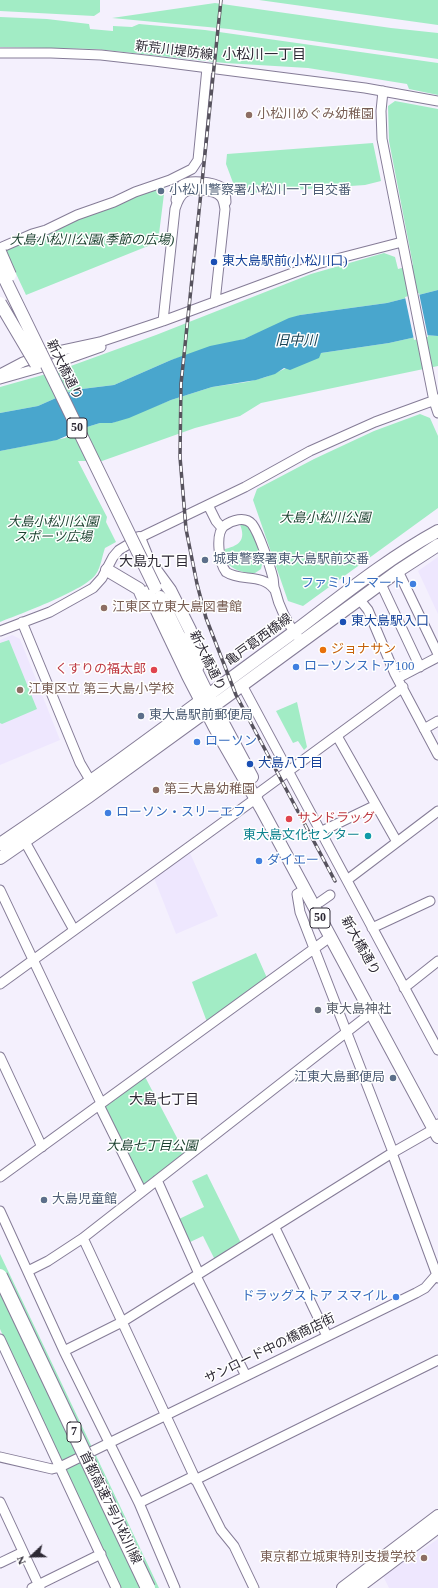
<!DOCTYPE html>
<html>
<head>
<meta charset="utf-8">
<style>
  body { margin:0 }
  #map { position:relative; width:438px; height:1588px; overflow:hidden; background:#f4f0fd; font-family:"Times New Roman",serif }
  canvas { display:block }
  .north { position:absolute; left:12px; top:1536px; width:40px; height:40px; -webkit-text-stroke:3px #fff; paint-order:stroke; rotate:248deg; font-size:11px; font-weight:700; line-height:16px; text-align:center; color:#2d2934 }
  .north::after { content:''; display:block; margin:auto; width:14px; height:18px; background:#2d2934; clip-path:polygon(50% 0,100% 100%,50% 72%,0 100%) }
</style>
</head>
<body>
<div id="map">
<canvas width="438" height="1588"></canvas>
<div class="north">N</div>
</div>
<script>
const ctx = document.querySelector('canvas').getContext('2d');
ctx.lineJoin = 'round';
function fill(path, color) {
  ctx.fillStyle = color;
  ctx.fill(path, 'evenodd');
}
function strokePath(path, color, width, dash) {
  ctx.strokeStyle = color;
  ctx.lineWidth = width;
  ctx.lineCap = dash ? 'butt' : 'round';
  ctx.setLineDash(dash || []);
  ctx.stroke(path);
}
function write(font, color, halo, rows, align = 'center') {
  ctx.font = font + ' "Times New Roman","Noto Sans JP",serif';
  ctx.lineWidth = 3;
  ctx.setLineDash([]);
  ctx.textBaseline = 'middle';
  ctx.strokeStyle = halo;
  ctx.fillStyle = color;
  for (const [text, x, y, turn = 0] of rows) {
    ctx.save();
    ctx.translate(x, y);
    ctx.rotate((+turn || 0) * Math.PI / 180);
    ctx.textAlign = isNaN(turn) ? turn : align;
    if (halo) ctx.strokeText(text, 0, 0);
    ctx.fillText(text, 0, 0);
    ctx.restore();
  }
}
fill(new Path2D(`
  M438,557V614L418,571Z
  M12,635L20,639L60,740L0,765V640Z
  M190,853L218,916L176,934L154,878Z
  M438,1539V1588H389L383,1576Z`), '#eee7fe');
fill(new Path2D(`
  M0,0H100V12L94,16L0,11Z
  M259,0H438V25Z
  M215,3L391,28L438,33V59L229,29L112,18Z
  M0,17L47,19L89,24L90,29L113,31V26L132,27L139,24L205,30L438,63V95L409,89L407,84L308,68L225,63L96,49L0,47Z
  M395,101L438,109V290L387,303L300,315L244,339L171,360L114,385L74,390L38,406L0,413V387L57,371L156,335L311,274L384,253L395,257L398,269L413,265L389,141L388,106Z
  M373,143L381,181L365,185L235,194V188L226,164L227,154Z
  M165,186L158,242L26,295L5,250L136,196Z
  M425,335L438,336V366L261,403L240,416L195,428L102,461H78L107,517L106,522L116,542L105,548C102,556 101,567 96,574C86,590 20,614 0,622V451L65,438L87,427L100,423H112L171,400L212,387L247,382L266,377L321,353L389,343Z
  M420,414L430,418L438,436V508L303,606L288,601L253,500L257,489L314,459L374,431Z
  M239,522L250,525L263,560L261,569L255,573C241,574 220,566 225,549C242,545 246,538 239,522Z
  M9,640L37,709L2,724L0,723V643Z
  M297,702L307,747L304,750L298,741L293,743L276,711Z
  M256,953L267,978L207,1022L192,982Z
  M143,1073L186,1155L145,1187L102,1103Z
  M207,1174L241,1243L215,1260L203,1236L188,1243L177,1220L204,1207L192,1181Z
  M0,1254L159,1588H120L0,1329Z`), '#a2ecc5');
fill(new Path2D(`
  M438,290V336L425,335L389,343L321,353L319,358L290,370L284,368L275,374L256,380L212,387L171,400L129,418L112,423H100L87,427L57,440L0,451V413L38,406L74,390L114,385L171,360L210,346L244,339L289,318L300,315L387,303Z`), '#49a6cd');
fill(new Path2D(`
  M419,293L428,337L414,340L405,297Z`), '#f4f0fd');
const minor = new Path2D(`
  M0,53H51L101,55L154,61L365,88L438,101
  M383,91L381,111L382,139L434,401L438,413
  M176,200C177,195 177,189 182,185C188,179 214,182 221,187C225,191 226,196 226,202
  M0,248L32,234L46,230L77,215L114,202L135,192L170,180L192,169L198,160L207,68
  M163,321L175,209C177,203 179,196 185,192C192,188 216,190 221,197C224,200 224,205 225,209L215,302
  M0,374L23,362L49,353L100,342L163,321L317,264L402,242
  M0,379L53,364L101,347
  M208,505L216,521L222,528
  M398,571L438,654
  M381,584L420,667
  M274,589C262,573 241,582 226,572C219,563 215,534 224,526C232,520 245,516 252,524C259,533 270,566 273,578C274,582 273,586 275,590C279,607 287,623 298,637
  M360,600L368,610L395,674L438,755
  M22,622L80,763L90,780
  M0,631L50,612L93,588L102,578L113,557L119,550L139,538L245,487L310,451L375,422L438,399
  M398,678L438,657
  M242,685L438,1050
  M424,729L438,721
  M337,736L397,842
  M320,832L376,805
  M24,840L74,930
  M347,880L438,811
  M0,890L101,1103
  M304,890L297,894L300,912L393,1152
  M320,902L330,895
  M372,928L430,901
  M0,984L251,802L260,792L403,687
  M404,988L438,961
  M0,1057L42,1147
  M99,1105L142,1192
  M392,1153L438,1278
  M0,1177L330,937
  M157,1180L199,1274
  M0,1211L64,1351L139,1503L175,1588
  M276,1230L327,1336
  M83,1238L194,1476L221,1530L234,1546L254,1588
  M28,1271L48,1261L83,1238L371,1013
  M196,1276L246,1376
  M0,1339L116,1588
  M64,1351L122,1322L154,1302L392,1153L434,1129L438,1124
  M0,1457L52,1469L60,1467L416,1293L425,1288L438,1273
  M195,1480L438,1360
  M0,1502L40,1588
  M139,1503L194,1476
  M0,1563L23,1552
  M32,1588L101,1554`);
const major = new Path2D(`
  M139,538L148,560L170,590L190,630L198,666
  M107,570L139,589L146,605
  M148,592L188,676L215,728L261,808L438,1137
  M160,597L208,695L252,777
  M0,844C99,778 194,705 290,635C338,599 385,560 438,531
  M0,858L88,797L226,697L398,571L438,545
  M343,1588L438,1516
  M357,1588L438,1527`);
strokePath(minor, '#857c97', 11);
strokePath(major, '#857c97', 14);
strokePath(minor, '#fff', 9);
strokePath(major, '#fff', 12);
const rail = new Path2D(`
  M221,0L181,384L180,457L186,529L197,584L206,618L236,695L335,881`);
strokePath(rail, '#57535e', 3.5);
strokePath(rail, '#fff', 2, [6]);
const majorBridge = new Path2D(`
  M0,252L10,275
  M0,269L155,587
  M0,303L36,364`);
const highwayBridge = new Path2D(`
  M0,1276L148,1588`);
strokePath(majorBridge, '#857c97', 14, []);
strokePath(highwayBridge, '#857c97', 16, []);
strokePath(majorBridge, '#fff', 12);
strokePath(highwayBridge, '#fff', 14);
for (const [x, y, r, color] of [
  [249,115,4,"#8d6e63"],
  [161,191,4,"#5c6f8a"],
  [214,262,4,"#1a4fb4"],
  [205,560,4,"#5c6f8a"],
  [413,584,4,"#3f7fe0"],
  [104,608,4,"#8d6e63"],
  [343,622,4,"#1a4fb4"],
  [323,650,4,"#e8710a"],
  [296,667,4,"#3f7fe0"],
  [154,670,4,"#e0444e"],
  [20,690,4,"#8d6e63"],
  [141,716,4,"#5c6f8a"],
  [197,742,4,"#3f7fe0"],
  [250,764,4,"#1a4fb4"],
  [156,790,4,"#8d6e63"],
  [108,813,4,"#3f7fe0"],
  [289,819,4,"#e0444e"],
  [368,836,4,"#0f9aa8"],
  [259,861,4,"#3f7fe0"],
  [318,1010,4,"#6b7280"],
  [393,1078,4,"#5c6f8a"],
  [44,1200,4,"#5c6f8a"],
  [396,1297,4,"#3f7fe0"],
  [424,1558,4,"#8d6e63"]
]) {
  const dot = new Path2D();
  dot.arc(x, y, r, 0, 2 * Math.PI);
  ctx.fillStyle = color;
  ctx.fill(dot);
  strokePath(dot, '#fff', 1.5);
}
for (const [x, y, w] of [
  [77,428,20],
  [320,918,20],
  [74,1432,14]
]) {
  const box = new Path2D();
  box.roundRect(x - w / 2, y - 10, w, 20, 3);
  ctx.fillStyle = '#fff';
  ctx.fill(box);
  strokePath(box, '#2d2934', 1);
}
write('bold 12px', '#2d2934', null, [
  ["50",77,428],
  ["50",320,918],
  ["7",74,1432]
]);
write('13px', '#2d2934', '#fff', [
  ["新荒川堤防線",174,51,7],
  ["新大橋通り",64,370,64],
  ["亀戸葛西橋線",259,640,-36],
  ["新大橋通り",207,661,64],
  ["新大橋通り",360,946,61],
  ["サンロード中の橋商店街",270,1349,-26],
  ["首都高速7号小松川線",110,1508,64]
]);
write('13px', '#785e54', '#fff', [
  ["小松川めぐみ幼稚園",257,115],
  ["江東区立東大島図書館",112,608],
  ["江東区立 第三大島小学校",28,690],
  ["第三大島幼稚園",164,790],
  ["東京都立城東特別支援学校",416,1558,"right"]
], 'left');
write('13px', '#4e5e75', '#fff', [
  ["小松川警察署小松川一丁目交番",169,191],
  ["城東警察署東大島駅前交番",213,560],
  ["東大島駅前郵便局",149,716],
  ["江東大島郵便局",385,1078,"right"],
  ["大島児童館",52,1200]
], 'left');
write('italic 13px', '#193f2d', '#fff', [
  ["大島小松川公園(季節の広場)",92,241],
  ["大島小松川公園",325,519],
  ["大島小松川公園",53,523],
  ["スポーツ広場",53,538],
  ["大島七丁目公園",152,1147]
]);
write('13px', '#164399', '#fff', [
  ["東大島駅前(小松川口)",222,262],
  ["東大島駅入口",351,622],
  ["大島八丁目",258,764]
], 'left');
write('13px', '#366cbe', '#fff', [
  ["ファミリーマート",405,584,"right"],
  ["ローソンストア100",304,667],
  ["ローソン",205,742],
  ["ローソン・スリーエフ",116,813],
  ["ダイエー",267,861],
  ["ドラッグストア スマイル",388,1297,"right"]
], 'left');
write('13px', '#c56008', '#fff', [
  ["ジョナサン",331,650]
], 'left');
write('13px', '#be3a42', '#fff', [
  ["くすりの福太郎",146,670],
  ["サンドラッグ",297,819,"left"]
], 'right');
write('13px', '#0d838f', '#fff', [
  ["東大島文化センター",360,836]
], 'right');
write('13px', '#5b616d', '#fff', [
  ["東大島神社",326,1010]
], 'left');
write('14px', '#2d2934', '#fff', [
  ["小松川一丁目",264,55],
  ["大島九丁目",154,562],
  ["大島七丁目",164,1100]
]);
write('italic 14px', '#1b4455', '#fff', [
  ["旧中川",296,341]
]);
</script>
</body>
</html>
